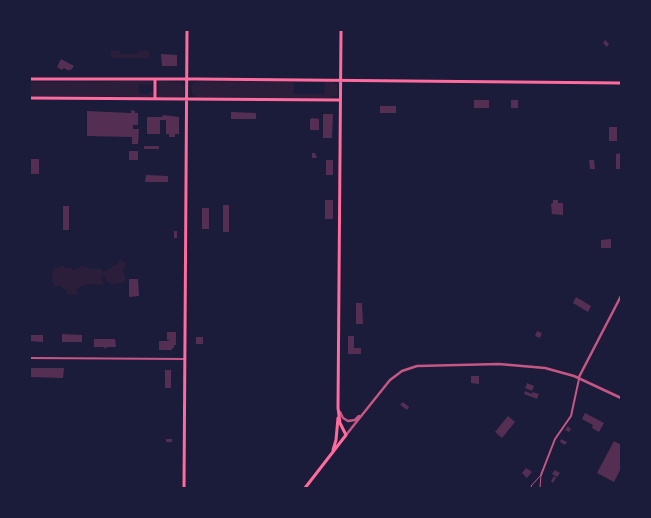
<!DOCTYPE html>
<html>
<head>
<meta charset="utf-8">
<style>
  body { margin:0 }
  #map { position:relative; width:651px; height:518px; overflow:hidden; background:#1b1b3a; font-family:"DM Sans",sans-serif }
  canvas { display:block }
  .frame { position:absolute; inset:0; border:31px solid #1b1b3a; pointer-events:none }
</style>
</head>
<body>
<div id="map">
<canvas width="651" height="518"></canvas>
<div class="frame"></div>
</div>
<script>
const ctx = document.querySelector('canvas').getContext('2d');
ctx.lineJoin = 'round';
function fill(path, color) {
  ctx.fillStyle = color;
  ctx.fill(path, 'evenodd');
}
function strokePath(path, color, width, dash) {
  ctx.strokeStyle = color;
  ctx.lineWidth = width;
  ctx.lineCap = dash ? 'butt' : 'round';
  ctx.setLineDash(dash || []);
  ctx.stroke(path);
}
fill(new Path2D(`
  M111,51H120L121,54H138V51H149V58H111Z
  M152,81L153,83L152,85L139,84V94H149L150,92H153L154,96L151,97L30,96V82Z
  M158,81L180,82L184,86V95L181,98L158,97Z
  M198,81L293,82L294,83V94H324L325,82H333L337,85V95L331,98H197L192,94L191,86L193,83Z
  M121,260L125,262V268L122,270L126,277L123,283L111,284L106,280L105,276L100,278L103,281V283L102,285C91,285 84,282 76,290L78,292L75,295L67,294V291L60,286L55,287C51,282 52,275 53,269L63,266L66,268L70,267L74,268L71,269L74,270L81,266L94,269L100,268L103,272L110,269L112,266L118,264L119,261Z`), '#2a1e3b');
fill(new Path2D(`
  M605,40L609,44L607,47L603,43Z
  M161,54L177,55V66H162Z
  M61,59L74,66L71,70L70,69L69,71L64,68L62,70L57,67Z
  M474,100H489V108H474Z
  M511,100H518V108H511Z
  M380,106H396V113H380Z
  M131,110L135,111V113H138V125H133V129H139L138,144H132V137L87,136V111L131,113Z
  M231,112L256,113V119H231Z
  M323,114H333L332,138H323Z
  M163,115L179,117V134H175V137H169V134H166V120H160V134H147V117H162Z
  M313,118L319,119V130H310V119Z
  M609,127H617V141H609Z
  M144,146H159V149H144Z
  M129,151H138V160H129Z
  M312,153H315L317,158H312Z
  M621,153V169H616V154Z
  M31,159H39V174H31Z
  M326,160H333V175H326Z
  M589,160H594L595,169H590Z
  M146,175L168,176V182H145Z
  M325,200H333V219H325Z
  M553,200H558V203H563V215L552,214L551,204L553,203Z
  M223,205H229V232H223Z
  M63,206H69V230H63Z
  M202,208H209V229H202Z
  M174,231H177V238H174Z
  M611,239V248H601V240Z
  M129,279H138L139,296L129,297Z
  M576,297L591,306L588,312L573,303Z
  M356,303H362L363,324H356Z
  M537,331L542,333L540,338L535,336Z
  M167,332H176V345H174V348H172V350H159V341H169V340H167Z
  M62,334L82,335V342H62Z
  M30,335H43V342L30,341Z
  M348,336H354V348H361V354H348Z
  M196,337H203V344H196Z
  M94,339H115L116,347H107L105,349L104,347H94Z
  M30,368H64L63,378L30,377Z
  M165,370H171V388H165Z
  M471,376H479V384L471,383Z
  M527,383L534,386L532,391L525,388Z
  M525,391L532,394V392L539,394L537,399L524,394Z
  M403,402L409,407L407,410L400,405Z
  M585,413L604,423L599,432L592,428L593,425L582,419Z
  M508,416L515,422L502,438L495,432Z
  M568,426L571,429L569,432L565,430Z
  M166,439H172V442H166Z
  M561,439L567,442L565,445L560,442Z
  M614,441L621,445V468L614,482L597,473Z
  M526,468L532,472L527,478L522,473Z
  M555,470L560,473L557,477L552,474Z
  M554,476L556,478L553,483L551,481Z`), '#542f53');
strokePath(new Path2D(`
  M532,488L531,486L541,475L540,488`), '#c65784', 1);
strokePath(new Path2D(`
  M30,358L185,359
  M541,475L555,439L571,416L579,379`), '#c65784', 2);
strokePath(new Path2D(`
  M579,377L621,296
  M340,412L343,418L348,421L355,420L359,416
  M346,435L390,380L402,371L417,366L499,364L545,368L574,376L621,398`), '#c65784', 2.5);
strokePath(new Path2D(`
  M30,79H196L621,83
  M155,79V99
  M30,98L340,100
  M333,450L336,440L338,418
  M184,488L187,30
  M305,488L346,435L340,423L338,408L341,30`), '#ff6b9d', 3);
</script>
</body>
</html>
